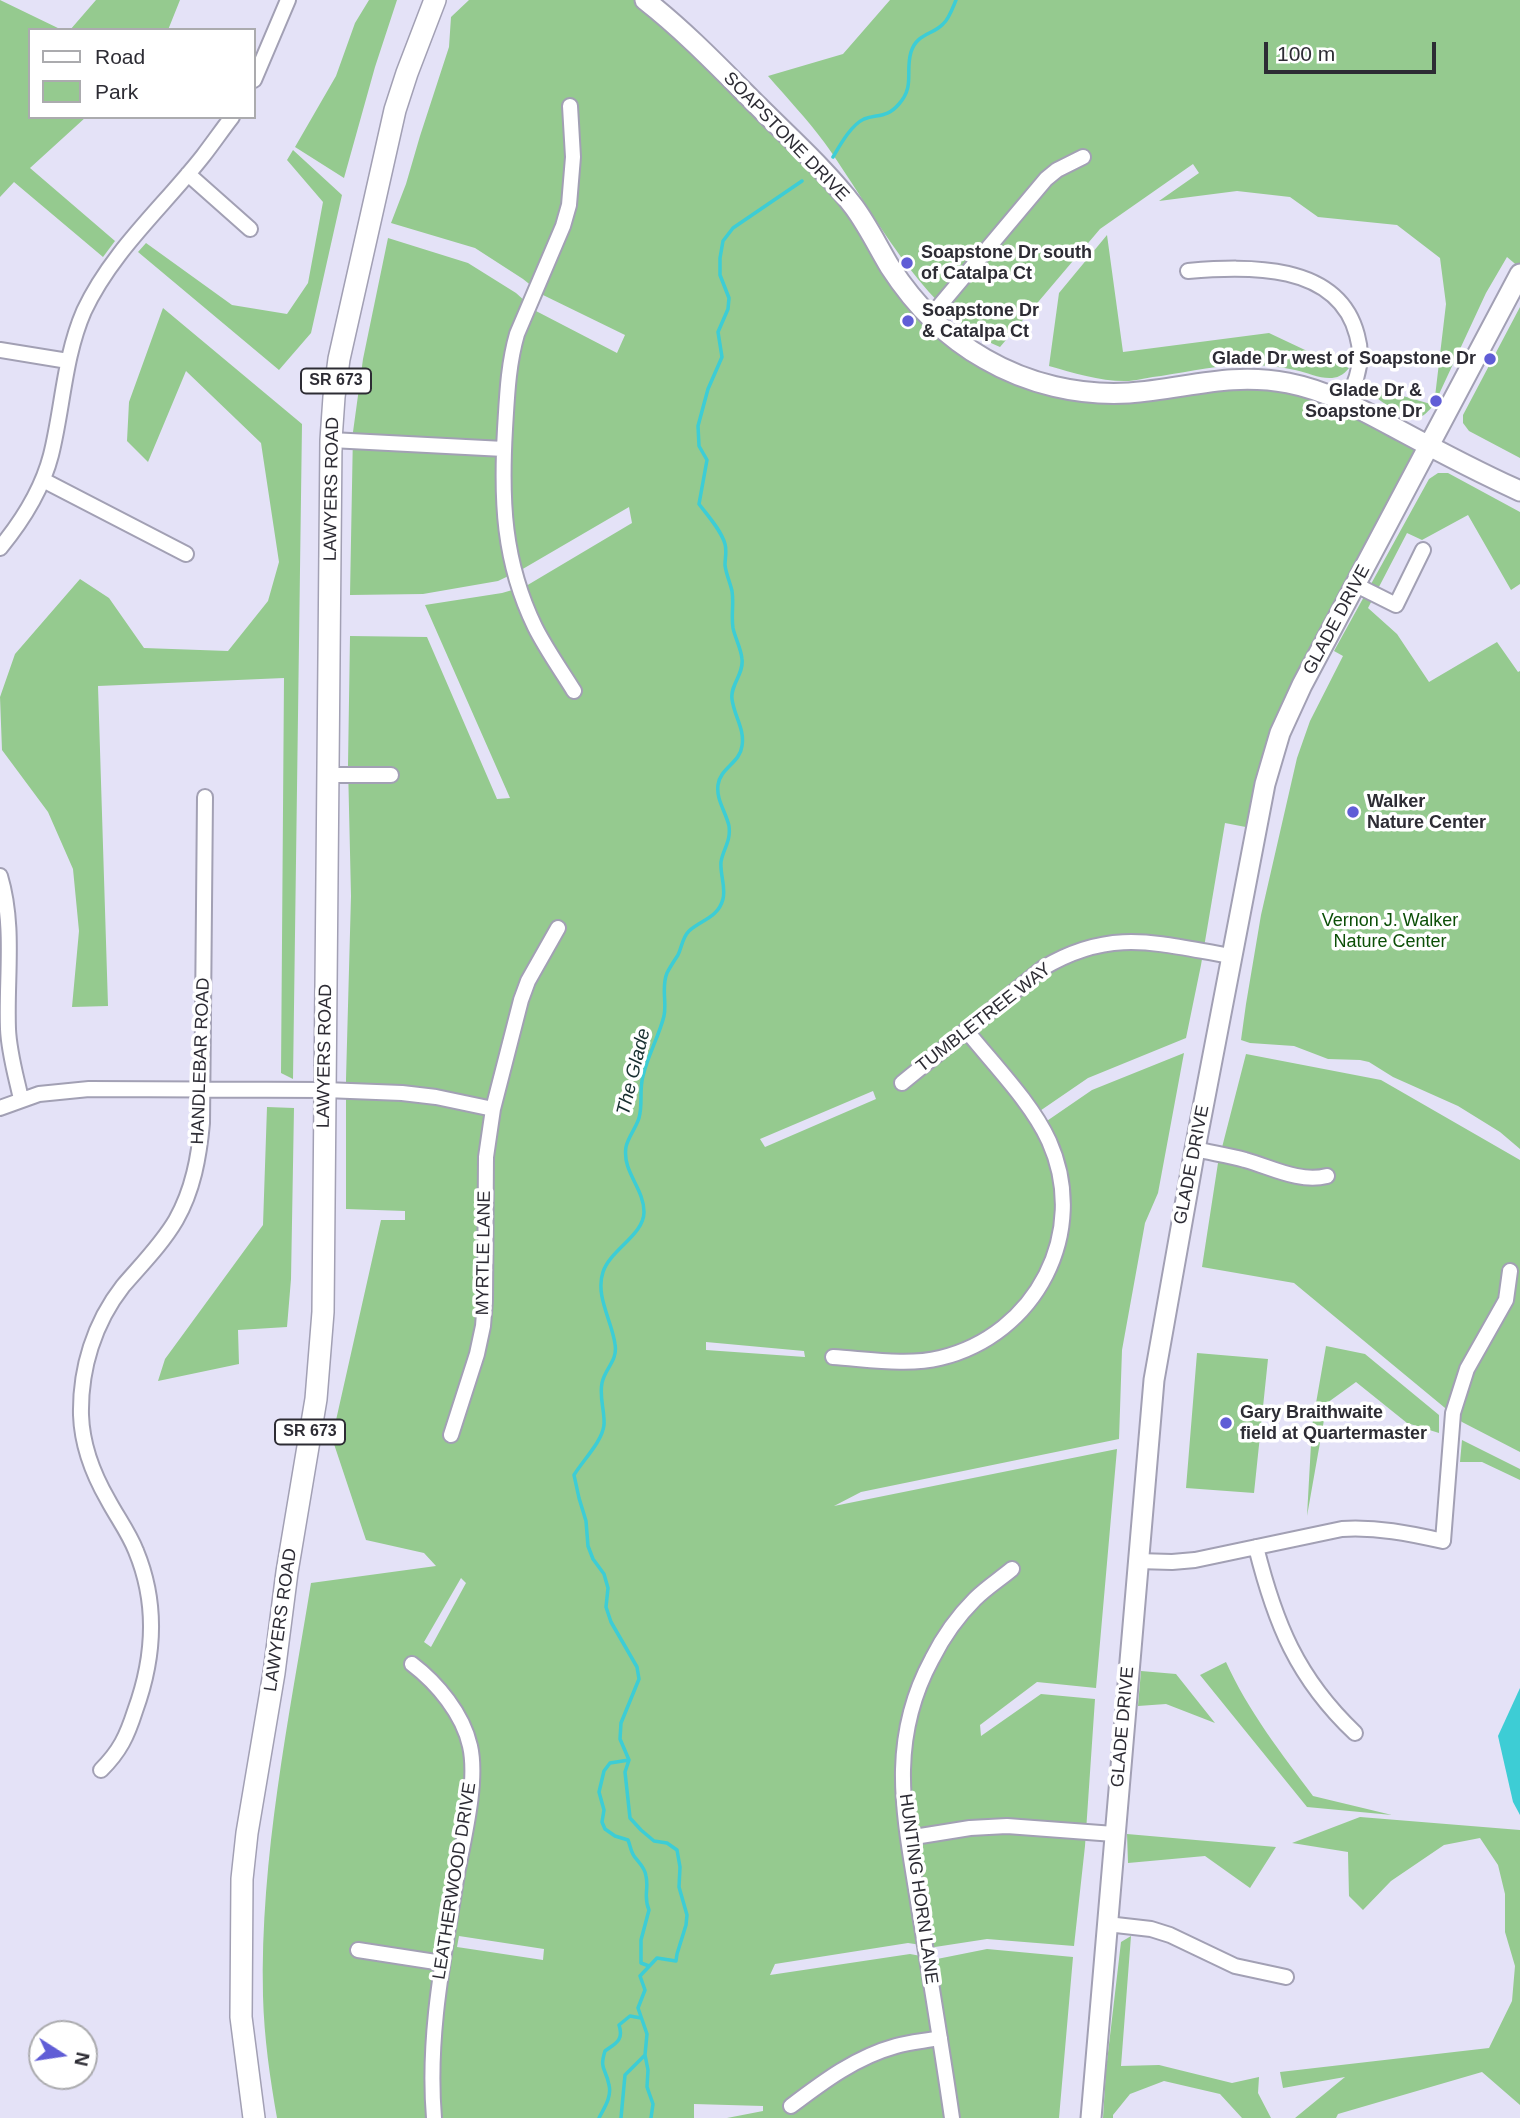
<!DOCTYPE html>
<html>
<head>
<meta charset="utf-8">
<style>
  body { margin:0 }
  #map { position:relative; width:1520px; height:2118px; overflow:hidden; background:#e4e2f7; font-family:Helvetica,sans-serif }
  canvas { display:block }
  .legend { position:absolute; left:28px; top:28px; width:228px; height:91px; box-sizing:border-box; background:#fff; border:2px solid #ababae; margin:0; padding:9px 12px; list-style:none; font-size:21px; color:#2d2c34 }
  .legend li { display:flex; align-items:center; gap:14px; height:35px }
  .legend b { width:35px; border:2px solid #ababae }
  .north { position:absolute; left:28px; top:2020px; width:70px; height:70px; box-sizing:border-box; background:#fff; border:2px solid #ababae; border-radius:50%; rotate:102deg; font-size:19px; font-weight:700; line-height:28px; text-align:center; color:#2d2c34 }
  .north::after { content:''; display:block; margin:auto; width:24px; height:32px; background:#605dd6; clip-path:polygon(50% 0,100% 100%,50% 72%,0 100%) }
  .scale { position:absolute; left:1264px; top:42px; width:172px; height:32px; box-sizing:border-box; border:4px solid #2d2c34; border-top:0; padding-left:9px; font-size:21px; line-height:24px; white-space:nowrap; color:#2d2c34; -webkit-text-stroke:5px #fff; paint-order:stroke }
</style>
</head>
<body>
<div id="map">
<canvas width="1520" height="2118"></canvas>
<ul class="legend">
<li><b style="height:9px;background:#fff"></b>Road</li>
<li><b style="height:19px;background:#95ca8f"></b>Park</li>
</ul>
<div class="north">N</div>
<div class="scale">100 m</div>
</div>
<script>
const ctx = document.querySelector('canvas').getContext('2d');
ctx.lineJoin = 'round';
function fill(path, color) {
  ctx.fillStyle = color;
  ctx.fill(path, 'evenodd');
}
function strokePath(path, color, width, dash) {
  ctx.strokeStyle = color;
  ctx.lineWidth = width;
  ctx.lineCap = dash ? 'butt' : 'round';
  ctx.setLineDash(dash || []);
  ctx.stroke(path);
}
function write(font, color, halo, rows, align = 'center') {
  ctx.font = font + ' Helvetica,sans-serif';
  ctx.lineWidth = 7;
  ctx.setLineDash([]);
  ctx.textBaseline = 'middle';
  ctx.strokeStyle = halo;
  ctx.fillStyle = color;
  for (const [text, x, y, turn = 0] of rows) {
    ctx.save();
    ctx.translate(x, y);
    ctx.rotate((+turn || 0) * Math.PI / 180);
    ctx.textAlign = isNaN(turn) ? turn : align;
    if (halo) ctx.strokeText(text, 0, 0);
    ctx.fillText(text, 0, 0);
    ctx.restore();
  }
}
fill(new Path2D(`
  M0,0L62,30H30V117H86L30,168L115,241L103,257L14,182L0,197Z
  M96,0H180L168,30H70Z
  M369,0H397L375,67L344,178L295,147L336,76L355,23Z
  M469,0H645L811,159L930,317L1049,385L1287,383L1429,446L1302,685L1256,829L1225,823L1201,965L1186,1038L1088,1078L1034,1115L1041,1125L1092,1090L1184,1053L1158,1193L1145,1223L1122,1350L1119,1439L861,1492L834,1506L1117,1449L1096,1688L1037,1682L980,1725L981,1736L1041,1694L1095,1699L1085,1846L1074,1946L987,1939L935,1947L908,1943L775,1964L770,1975L910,1954L937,1959L987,1949L1073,1957L1059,2118H727L763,2111V2106L694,2104V2118H277C270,2078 264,2037 263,1996C260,1857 289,1719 311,1583L436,1566L424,1553L366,1540L332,1438L381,1220H405V1211L346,1209V1079L351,896L348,765L350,636L427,637L497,799L510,798L425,605L502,593L526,586L632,523L629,507L521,570L498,581L423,594L350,595L353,432L363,359L388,238L468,263L516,293L536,311L617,353L625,335L543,295L523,279L475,248L391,223L406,184L420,136L449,47L451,17ZM873,1091L876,1099L765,1147L760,1139ZM706,1342L804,1351L805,1357L706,1350ZM461,1578L466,1583L431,1647L424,1642ZM459,1936L544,1949L543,1960L457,1947Z
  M890,0H1520V268L1507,257L1486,293L1434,405C1429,410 1423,418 1416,418C1405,417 1378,401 1372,393V387L1434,405L1446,304L1440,258L1397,225L1318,217L1290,197L1237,191L1159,201L1199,173L1193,164L1100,229L1000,347C923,314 872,208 824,142C807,119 787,98 768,76L843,54Z
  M293,150L342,195L311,333L279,370L138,252L146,243L232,305L287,314L308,283L323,202L287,160Z
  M1107,235L1123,352L1269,333L1322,358L1349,368C1335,387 1314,374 1295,370C1248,359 1207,368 1161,376C1150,377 1139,380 1129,381C1102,382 1074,373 1049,366L1059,293Z
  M1520,307V458L1469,431L1463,423V415Z
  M163,308L302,424L293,1079L281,1073L284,678L98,686L108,1006L72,1007L79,931L73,869L48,812L2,750L0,697L15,654L80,579L109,598L144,648L228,651L268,601L279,562L261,443L186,371L148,462L127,441L129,402Z
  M1438,473H1448L1520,512V584L1511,590L1468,515L1422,540L1407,533L1368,608L1397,634L1429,682L1497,642L1518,672L1520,671V1149L1500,1132L1458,1106L1393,1077L1369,1062L1360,1060L1328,1059L1294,1046L1250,1043L1241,1040L1246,1004L1261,915L1297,758L1310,721L1343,656L1334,651L1429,479Z
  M1246,1054L1381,1080L1520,1160V1452L1462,1422L1294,1283L1202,1267L1218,1163Z
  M267,1107L294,1108L291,1279L287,1327L238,1330L239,1364L158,1381L165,1359L263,1225Z
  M1326,1346L1365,1354L1439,1415V1433L1407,1423L1356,1382L1327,1403L1307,1516L1312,1426Z
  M1197,1353L1268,1359L1254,1493L1186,1488Z
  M1462,1440L1520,1469V1480L1482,1462H1460Z
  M1226,1662C1248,1711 1282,1754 1313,1796L1392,1815L1307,1807L1200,1675Z
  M1141,1671L1176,1674L1215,1723L1166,1704L1138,1706Z
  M1360,1817L1520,1830V2105L1482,2072L1338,2114L1336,2118H1295L1345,2077L1283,2088L1280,2072L1489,2048L1512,2001L1515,1966L1505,1932V1894L1498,1865L1480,1838L1444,1845L1391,1881L1363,1910L1349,1896L1348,1852L1292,1843Z
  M1127,1834L1276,1847L1250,1888L1205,1856L1128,1863Z
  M1131,1936L1121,2066L1159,2065L1232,2083L1259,2077L1258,2093L1271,2118H1242L1220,2094L1164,2081L1130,2094L1113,2115V2118H1103L1106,2070L1121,1942Z`), '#95ca8f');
fill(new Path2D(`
  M1520,1688V1815L1513,1802L1498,1736Z`), '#3dcdd5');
strokePath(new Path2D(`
  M833,157C840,145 851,125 864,119C878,114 887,118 899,104C915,86 905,72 911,52C917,33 933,35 943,24C949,19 953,7 956,0
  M629,1760L610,1763L604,1771L599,1792L604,1810L602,1822L605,1829L615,1836L628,1840C630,1845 631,1852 634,1856C639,1863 645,1867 646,1876C649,1890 643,1896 649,1910L641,1940V1963L649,1966
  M599,2118C604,2108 612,2097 609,2085C606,2068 599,2070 605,2051C616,2043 624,2040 619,2025L630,2016L641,2018
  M621,2118L625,2075L645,2055
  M651,2118L653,2104L647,2087L648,2070L645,2055L647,2034L638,2008L645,1990L640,1976L657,1958L676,1961L677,1954L686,1925L687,1915L679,1887L680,1867L677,1850L667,1843L654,1841L641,1830L630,1818L625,1772L629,1760L620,1739L621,1723L639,1679L637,1667L611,1622L606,1607L608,1588L604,1574L593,1559L588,1546L586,1521L579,1498L574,1475C583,1460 602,1442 604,1425C605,1411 599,1398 602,1383C605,1368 618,1361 615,1344C612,1321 595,1296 603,1272C610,1250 644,1235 644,1212C644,1188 622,1172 626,1147C628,1137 636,1128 639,1118C643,1104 639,1090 643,1076C648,1055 659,1036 664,1016C667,1002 661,987 667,973C670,967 674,961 678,955C682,947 682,938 689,931C701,920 718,918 723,899C726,887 720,875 721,862C723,849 731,842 729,826C726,812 716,800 718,785C720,768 740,763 742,746C745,729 734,716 732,699C730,685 744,674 742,659C741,648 735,638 733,628C731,616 734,603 732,591C730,582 726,574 725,565C725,558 727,551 725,544C721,530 708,516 699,504L707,460L699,446L698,426L708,389L722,357L718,332L728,309L729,298L720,275V258L723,241L733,228L802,181`), '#3dcdd5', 3.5);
const street = new Path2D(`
  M254,80L288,0
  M570,106L573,157L569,205L563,226L517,334C508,365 507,397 505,429C501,500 503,561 535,627C546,649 561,670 574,691
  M188,174L250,229
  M1188,271C1247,266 1338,262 1357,335C1364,359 1358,380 1346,401
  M930,317L1046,179L1057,170L1083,157
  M0,350L68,361
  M331,440L504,449
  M43,480L186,554
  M0,548C23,520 42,490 51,455C63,407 64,357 84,311C112,251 163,207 203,156C213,143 222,130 232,117
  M1356,585L1396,605L1423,550
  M328,775H391
  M0,876C15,926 6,978 8,1029C9,1053 16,1076 21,1099
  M902,1083L1043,968C1112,927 1158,944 1231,956
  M0,1108L39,1094L89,1089L325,1090L402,1093L436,1097L493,1109
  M1195,1149C1211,1153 1229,1155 1245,1160C1271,1167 1299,1183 1327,1176
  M833,1357C866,1359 908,1366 940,1358C1036,1335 1090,1232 1049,1141C1031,1102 994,1065 966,1030
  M451,1435L477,1354L483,1326L485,1300L486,1157L493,1109L521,1000L528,981L558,928
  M1256,1547C1275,1623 1297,1678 1355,1733
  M1137,1561L1172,1562L1195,1560L1342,1529C1377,1527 1408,1533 1443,1541L1453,1413L1467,1369L1506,1300L1510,1271
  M412,1664C437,1683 463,1714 470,1746C478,1781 464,1837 457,1874C444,1955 427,2035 434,2118
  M101,1770C120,1751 127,1736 135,1711C154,1659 158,1604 136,1551C129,1533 117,1517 108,1500C93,1474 82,1445 81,1415C80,1369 94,1323 123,1286C141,1265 162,1244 176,1220C193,1190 199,1157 202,1123L205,797
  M908,1838L970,1828L1007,1826L1114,1834
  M1107,1924L1151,1929L1170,1935L1235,1966L1286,1977
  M358,1950L442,1963
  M791,2106C824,2081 856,2057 896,2046C910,2042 925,2041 940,2038
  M952,2118C942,2048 930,1978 919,1908C905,1818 886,1744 932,1659C943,1637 957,1617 975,1599C986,1588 1000,1579 1012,1569`);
const secondary = new Path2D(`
  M645,0C686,32 722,70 758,106C791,139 826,170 854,207C868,226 878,247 890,267C914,304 946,337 985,359C1028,384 1079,396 1129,393C1186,389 1228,372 1288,383C1329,391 1364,411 1401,431C1440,452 1480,473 1520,491
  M1091,2118L1154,1380L1195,1149L1265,784L1280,733L1302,685L1520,274`);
const primary = new Path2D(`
  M254,2118L241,2017L242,1879L247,1833L274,1673L287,1572L316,1399L323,1312L331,440L334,397L339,359L395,110L407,73L435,0`);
strokePath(street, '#a2a0b4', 18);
strokePath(secondary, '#a2a0b4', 23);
strokePath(primary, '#a2a0b4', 24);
strokePath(street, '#fff', 14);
strokePath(secondary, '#fff', 19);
strokePath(primary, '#fff', 21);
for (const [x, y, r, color] of [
  [907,263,7,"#605dd6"],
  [908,321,7,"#605dd6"],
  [1490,359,7,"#605dd6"],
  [1436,401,7,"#605dd6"],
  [1353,812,7,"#605dd6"],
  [1226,1423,7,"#605dd6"]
]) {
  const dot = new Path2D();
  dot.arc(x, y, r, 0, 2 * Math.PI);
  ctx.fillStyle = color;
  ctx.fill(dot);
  strokePath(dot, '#fff', 2.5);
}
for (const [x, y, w] of [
  [336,381,70],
  [310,1432,70]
]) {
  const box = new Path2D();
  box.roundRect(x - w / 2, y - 12.5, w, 25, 5);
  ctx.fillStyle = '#fff';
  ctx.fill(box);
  strokePath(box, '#2d2c34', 2);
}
write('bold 16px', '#2d2c34', null, [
  ["SR 673",336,381],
  ["SR 673",310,1432]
]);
write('18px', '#2d2c34', '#fff', [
  ["SOAPSTONE DRIVE",786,137,46],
  ["LAWYERS ROAD",332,489,-89],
  ["GLADE DRIVE",1337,620,-62],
  ["TUMBLETREE WAY",984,1018,-38],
  ["LAWYERS ROAD",325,1056,-89],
  ["HANDLEBAR ROAD",201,1061,-88],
  ["GLADE DRIVE",1192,1165,-79],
  ["MYRTLE LANE",484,1253,-89],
  ["LAWYERS ROAD",281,1620,-82],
  ["GLADE DRIVE",1123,1727,-85],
  ["LEATHERWOOD DRIVE",455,1881,-81],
  ["HUNTING HORN LANE",918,1889,82]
]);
write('bold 18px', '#2d2c34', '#fff', [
  ["Soapstone Dr south",921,253],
  ["of Catalpa Ct",921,274],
  ["Soapstone Dr",922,311],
  ["& Catalpa Ct",922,332],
  ["Glade Dr west of Soapstone Dr",1476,359,"right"],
  ["Glade Dr &",1422,391,"right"],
  ["Soapstone Dr",1422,412,"right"],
  ["Walker",1367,802],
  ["Nature Center",1367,823],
  ["Gary Braithwaite",1240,1413],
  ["field at Quartermaster",1240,1434]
], 'left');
write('18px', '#0c4f07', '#fff', [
  ["Vernon J. Walker",1390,921],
  ["Nature Center",1390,942]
]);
write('italic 19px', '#162e2f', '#fff', [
  ["The Glade",634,1072,-76]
]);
</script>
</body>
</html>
